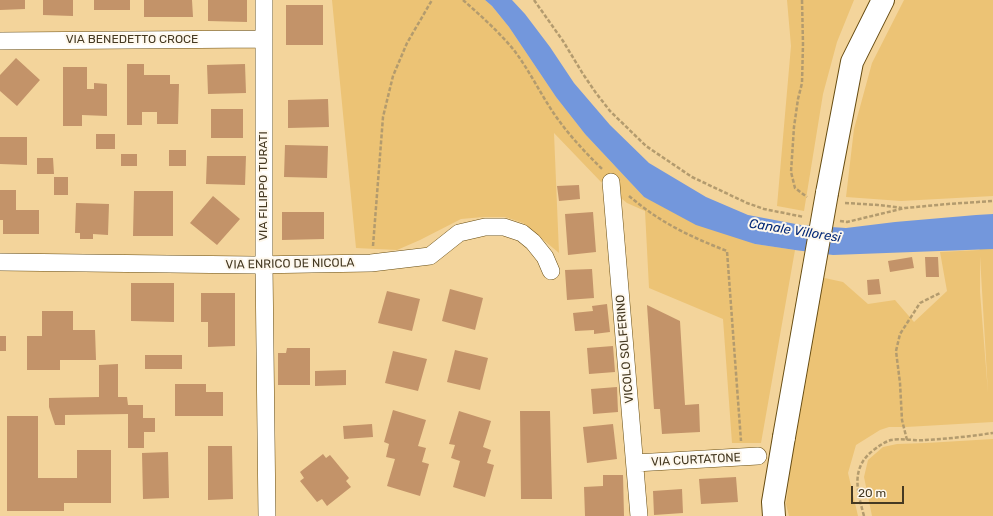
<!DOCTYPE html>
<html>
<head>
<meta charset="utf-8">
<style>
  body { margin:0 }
  #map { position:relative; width:993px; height:516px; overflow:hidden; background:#f3d49b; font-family:Rubik,sans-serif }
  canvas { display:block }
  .scale { position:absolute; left:851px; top:486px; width:53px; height:18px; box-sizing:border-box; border:2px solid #453922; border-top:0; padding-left:5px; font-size:12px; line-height:14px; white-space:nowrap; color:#453922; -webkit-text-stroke:3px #fef8ed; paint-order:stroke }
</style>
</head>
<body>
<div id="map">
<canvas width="993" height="516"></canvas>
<div class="scale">20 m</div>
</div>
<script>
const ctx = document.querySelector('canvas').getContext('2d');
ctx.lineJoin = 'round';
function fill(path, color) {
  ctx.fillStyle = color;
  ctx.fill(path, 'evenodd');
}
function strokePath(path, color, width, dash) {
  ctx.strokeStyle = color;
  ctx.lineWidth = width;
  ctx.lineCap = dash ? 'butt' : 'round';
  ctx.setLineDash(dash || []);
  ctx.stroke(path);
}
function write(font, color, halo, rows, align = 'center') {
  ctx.font = font + ' Rubik,sans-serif';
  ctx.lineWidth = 4;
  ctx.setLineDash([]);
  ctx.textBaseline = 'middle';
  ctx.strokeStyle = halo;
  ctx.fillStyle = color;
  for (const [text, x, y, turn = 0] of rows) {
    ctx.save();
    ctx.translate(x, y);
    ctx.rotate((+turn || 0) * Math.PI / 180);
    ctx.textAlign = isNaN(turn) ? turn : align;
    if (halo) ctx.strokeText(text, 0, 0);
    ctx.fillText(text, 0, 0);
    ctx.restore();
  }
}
fill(new Path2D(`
  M332,0H485L492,6L509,27L556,97L585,134L644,197L755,244L795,250L761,443H732L723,319L649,288L645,211L627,203L601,182L554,133L559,253L523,223L505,217H483L461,219L420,240L397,250L356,248Z
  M787,0H854L837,42L823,94L804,211L777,206L791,46Z
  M904,0H993V196L901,201L846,197L854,129L872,63Z
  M980,249H993V422L906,427H889L880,430L856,445L848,473L858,516H789L786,504L790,471L820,277L843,282L868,304L895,300L914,322L947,291L940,252L979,250ZM980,256L988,393L980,292Z
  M993,439V516H872L864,477L868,460L883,447L897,444L926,443Z`), '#ecc375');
fill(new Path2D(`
  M485,0H512L525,14L550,47L574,83L610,125L649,163L706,197L748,215L801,225L846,228L895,222L976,215L993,214V249L833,255L795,250L755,244L696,225L644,197L585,134L556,97L509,27L492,6Z`), '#7397dc');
fill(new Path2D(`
  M0,0H25V9L0,10Z
  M43,0H73V16L43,15Z
  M94,0H130V10H94Z
  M144,0H192L193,17H144Z
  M208,0H247V22L208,21Z
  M286,5H323V45H286Z
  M16,58L40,80L17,106L0,91V75Z
  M127,64H144V75H170V84H179L178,124H157V112H142V125H127Z
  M245,64L246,93L208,94L207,65Z
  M63,67H87V89H94V83L107,84V116L82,115V126H63Z
  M328,99L329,127L288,128V100Z
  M211,109H243V138H211Z
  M96,134H115V149H96Z
  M0,137H27V165L0,164Z
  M285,145L328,146L327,178L284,177Z
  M169,150H186V166H169Z
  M121,154H137V166H121Z
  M207,156H246L245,185L206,184Z
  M37,158H53L54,174H37Z
  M54,177H68V195H54Z
  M579,185L580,199L559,201L557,186Z
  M0,190H16V210H39V234H3V220H0Z
  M134,191H173V236H133Z
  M213,196L240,219L217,245L190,223Z
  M76,203L109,204L108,235L93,234V239H80V233H75Z
  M282,212H324V239L282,240Z
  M593,212L596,252L568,255L565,214Z
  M912,257L914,268L890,272L888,261Z
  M925,257H938L939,277H926Z
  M592,269L594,298L567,300L565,270Z
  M879,279L881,294L868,295L867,280Z
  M131,283H174V322L131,321Z
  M450,289L483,298L475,330L442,321Z
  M387,291L420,299L412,331L378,323Z
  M201,293H235V346L208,347V322H201Z
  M607,304L610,332L594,334V330L575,331L573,313L593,311L592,306Z
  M647,305L680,321L685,405L699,404L700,432L662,434L660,409H654Z
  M42,311H73V330H95L96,360H60V370H27V336H42Z
  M0,336H6V351H0Z
  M613,346L615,372L589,374L587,348Z
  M287,348H310V385H278V353H286Z
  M455,350L488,358L480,390L447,382Z
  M393,351L427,359L418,391L385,383Z
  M145,355H182V369H145Z
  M118,364V397H127L128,405H143V418H155V432H144V448H128V414L65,415V425H55L49,407V398L99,397V365Z
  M346,370V385L315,386V371Z
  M175,384H206V392H223V416H175Z
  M617,387L618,412L593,414L591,389Z
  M393,410L426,420L418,446L426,448L422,462L429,464L420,496L387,486L395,459L386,457L389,444L384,442Z
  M459,411L491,421L483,447L491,450L487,463L494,465L485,497L453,487L460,461L451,458L455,445L449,444Z
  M520,411H550L552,499H521Z
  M7,416H38V478H77V450H111V503H64V511H7Z
  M372,424L373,437L344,439L343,426Z
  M613,424L617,459L587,463L583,427Z
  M208,446H232L233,499L208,500Z
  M168,452L169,498L143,499L142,453Z
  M323,454L326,458L330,455L349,478L346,481L351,487L327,506L322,499L317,502L300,481L304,478L300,472Z
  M603,475H623L624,516H585L584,487L603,486Z
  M736,477L738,502L701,504L699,479Z
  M682,489L683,513L654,515L653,491Z`), '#c39369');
const minor = new Path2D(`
  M264,0V265L267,516
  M0,41L264,39
  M611,182L639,516
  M0,262L253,265L371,263L430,256L459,233L485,227H504L522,233L533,242L545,257L551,271
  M635,463L758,456`);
const secondary = new Path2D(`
  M827,193L852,62L883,0
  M774,516L773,502L784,437`);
strokePath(minor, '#674c11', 18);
strokePath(secondary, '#674c11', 24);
strokePath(new Path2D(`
  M463,0C480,15 498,31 513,49C527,67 537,87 549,106C564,130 582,149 602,169
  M534,0L563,41L583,74L596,93L610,111L646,146L692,177L747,203L764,209L804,217
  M802,0L803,44L802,83L798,99L794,127L791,172L795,188L807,197
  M629,196C636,202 644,208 651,213C674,229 701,241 727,251L741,441
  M845,203L878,205L902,208
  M840,221L847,222L905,208L948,204L993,201
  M373,246L383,117L393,76L407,43L432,0
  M907,440L902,420L900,383L896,351L900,334L920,303L940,293
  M864,516C857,490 850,467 875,449C880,445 885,442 891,440C900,438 916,441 925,440C948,439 971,436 993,433`), '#b39b6e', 2.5, [4, 2]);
strokePath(minor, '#fff', 17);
strokePath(secondary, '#fff', 22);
const secondaryBridge = new Path2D(`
  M784,437L827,193`);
strokePath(secondaryBridge, '#674c11', 24, []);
strokePath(secondaryBridge, '#fff', 22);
write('12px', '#453922', '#fef8ed', [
  ["VIA BENEDETTO CROCE",132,40],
  ["VIA FILIPPO TURATI",264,186,-90],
  ["VIA ENRICO DE NICOLA",290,264,-1],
  ["VICOLO SOLFERINO",625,349,-95],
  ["VIA CURTATONE",696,460,-3]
]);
write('italic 13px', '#052977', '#fef8ed', [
  ["Canale Villoresi",795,231,9]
]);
</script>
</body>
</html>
